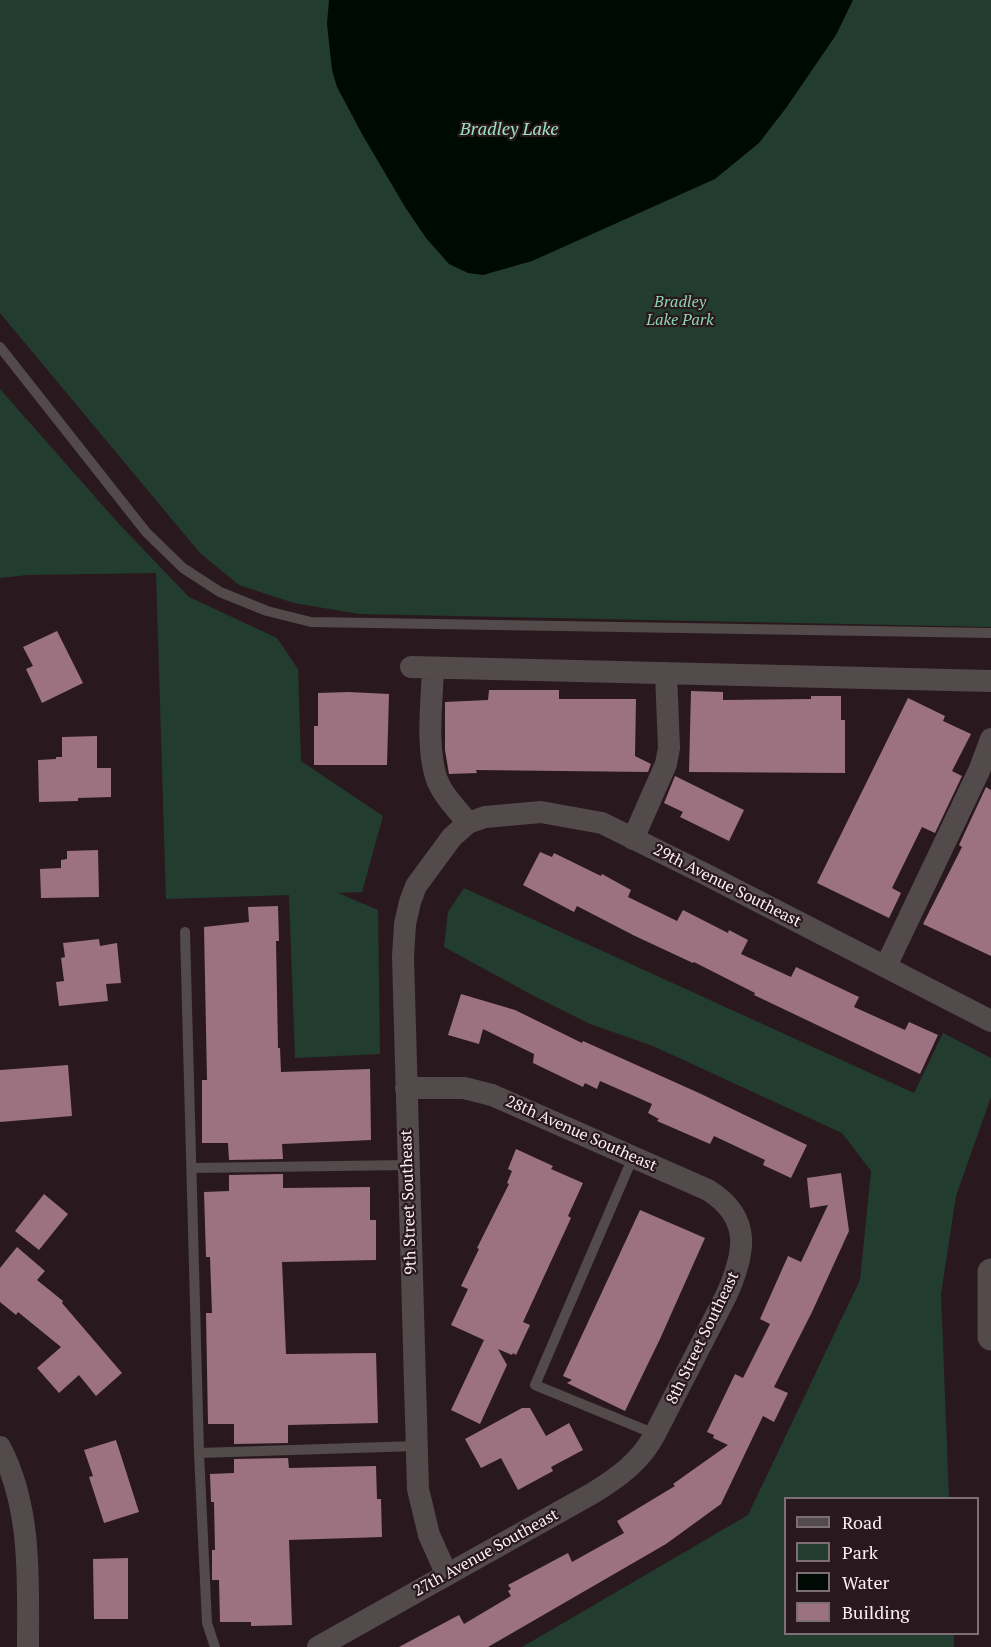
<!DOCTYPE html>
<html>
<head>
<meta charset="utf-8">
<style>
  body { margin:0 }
  #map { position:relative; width:991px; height:1647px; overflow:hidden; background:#29191e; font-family:"PT Serif",serif }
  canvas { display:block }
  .legend { position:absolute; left:784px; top:1497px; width:195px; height:138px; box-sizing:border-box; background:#29191e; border:2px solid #7d6f73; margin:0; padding:8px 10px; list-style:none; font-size:18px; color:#fbeff2 }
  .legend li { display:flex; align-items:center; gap:12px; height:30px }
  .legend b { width:30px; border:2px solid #7d6f73 }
</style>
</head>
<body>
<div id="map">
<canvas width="991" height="1647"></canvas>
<ul class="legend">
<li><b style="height:8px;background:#534a4c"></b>Road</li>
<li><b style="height:16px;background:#233c30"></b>Park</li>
<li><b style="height:16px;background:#000a04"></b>Water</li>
<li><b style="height:16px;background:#9c7280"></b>Building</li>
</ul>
</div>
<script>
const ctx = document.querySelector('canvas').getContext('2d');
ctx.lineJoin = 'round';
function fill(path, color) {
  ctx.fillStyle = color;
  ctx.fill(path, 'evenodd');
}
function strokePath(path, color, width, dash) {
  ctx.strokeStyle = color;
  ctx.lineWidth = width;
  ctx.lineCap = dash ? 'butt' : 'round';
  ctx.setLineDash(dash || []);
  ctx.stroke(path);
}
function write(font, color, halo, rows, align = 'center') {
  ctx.font = font + ' "PT Serif",serif';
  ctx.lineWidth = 4.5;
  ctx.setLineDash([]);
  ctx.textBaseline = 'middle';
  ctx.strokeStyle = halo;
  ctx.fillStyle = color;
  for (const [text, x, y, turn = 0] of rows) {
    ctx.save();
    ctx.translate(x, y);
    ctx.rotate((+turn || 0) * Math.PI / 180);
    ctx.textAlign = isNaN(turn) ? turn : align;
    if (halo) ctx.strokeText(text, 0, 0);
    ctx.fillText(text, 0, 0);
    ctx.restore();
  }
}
fill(new Path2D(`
  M0,0H991V627L359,614L294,603L239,585L200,553L0,313Z
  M0,389L119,524L189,597L277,638L298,669L301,761L383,816L362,892L338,893L378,910L380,1054L295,1058L289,895L166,899L156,573L28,575L0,578Z
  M464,888L914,1093L943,1033L991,1058V1097L956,1196L941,1294L949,1498H786V1634H954V1647H522L748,1515L860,1280L871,1171L842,1133L653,1046L590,1024L534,996L444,947L448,912Z`), '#233c30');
fill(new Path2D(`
  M329,0H853L836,35L786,108L759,143L715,179L532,261L483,275L468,273L449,264L426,238L405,207L362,134L337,87L332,70L327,24Z`), '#000a04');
fill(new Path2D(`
  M57,631L83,683L42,703L26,669L33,666L23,647Z
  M489,690H559V699H636L635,756L651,764L648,772L476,770L477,773L449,774L445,750V702L488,700Z
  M691,691L723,692V700L811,699V696H841V720H845V773L689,772Z
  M349,692L389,694L387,765H314V726H318V693Z
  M908,698L945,716L943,721L971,734L952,771L962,776L935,833L922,827L892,888L901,893L889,918L817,883Z
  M97,736V768H111V797L78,798V801L39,802L38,760L56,759V757H62V737Z
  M675,776L744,810L729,841L680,817L683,812L664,803Z
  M986,787L991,790V956L923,924L962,847L959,845Z
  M98,850L99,897L41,898L40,869L61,868V860L67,859V851Z
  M540,852L552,857L554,853L601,876L602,874L631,890L628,897L677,921L683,910L728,933L729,930L748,940L741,954L791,977L796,967L859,997L854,1007L905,1030L909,1022L938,1035L920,1074L754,995L755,993L694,962L693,963L635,936L577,906L574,912L523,885Z
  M278,906L279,941H276L278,1048H280L281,1072L370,1069L371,1140L282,1144L283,1159L229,1160L228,1143H202V1080H207L204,927L249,922L248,907Z
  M99,939L100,946L117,943L121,983L106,984L108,1001L59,1006L56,982L64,981L61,958L65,957L63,943Z
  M461,994L515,1010L582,1043L583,1041L699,1093L807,1145L791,1178L763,1165L765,1160L714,1136L710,1144L657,1121L659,1119L648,1113L652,1104L632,1095L600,1081L597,1089L585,1083L583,1087L533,1063L534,1054L483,1029L479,1044L448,1035Z
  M68,1065L72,1116L0,1122V1070Z
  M516,1149L553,1166L551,1169L583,1183L568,1216L571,1218L523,1322L530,1325L516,1355L513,1353L512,1355L498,1349L507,1365L480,1424L451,1410L484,1340L451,1325L468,1289L461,1286L479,1249L477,1248L509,1184L507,1183L512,1171L508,1169Z
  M841,1173L849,1231L812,1312L774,1387L788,1393L774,1422L763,1416L721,1504L666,1544L488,1647H399L459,1615L464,1624L511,1596L508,1591L511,1589L508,1585L568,1553L572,1562L624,1533L617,1521L675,1486L673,1484L728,1445L713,1438L714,1435L707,1432L735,1374L743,1378L770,1324L760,1319L788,1256L801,1262L828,1205L810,1208L807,1178Z
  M283,1174V1188L370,1187V1220H376V1260L282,1262L286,1354L376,1353L378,1423L288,1425V1443L234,1444V1424H208L206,1313H212L210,1257H206L204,1192L229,1191V1175Z
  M44,1194L68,1214L39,1250L15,1231Z
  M640,1210L705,1238L660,1339L625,1411L567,1383L572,1380L563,1376Z
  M17,1247L45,1271L37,1280L63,1301L62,1303L122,1373L96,1396L79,1375L59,1393L37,1368L61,1347L18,1312L16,1315L0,1302V1268Z
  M522,1408H530L546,1436L569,1423L583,1450L551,1467L553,1471L518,1490L501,1458L481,1468L465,1439Z
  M116,1440L139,1512L104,1523L89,1477L93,1476L84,1450Z
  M288,1458L289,1468L376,1466L377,1499H381L382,1537L289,1540L292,1625L251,1626V1622H220L219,1580H212V1550H215L214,1502H211L210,1474L234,1473V1459Z
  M128,1558V1619H94L93,1559Z`), '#9c7280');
strokePath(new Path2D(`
  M0,347L146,532L183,568L220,592L267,611L311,622L991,633
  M185,932L199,1453L207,1623L215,1647
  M633,1157L535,1385L655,1434
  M192,1168L408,1165
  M199,1453L416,1446`), '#534a4c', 10);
strokePath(new Path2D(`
  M411,667L991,681
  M433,668C432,701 426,745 436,777C442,795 457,809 468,823
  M633,839L666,764L669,748L666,673
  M886,966L979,771L991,739
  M0,1447C32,1508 28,1580 28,1647
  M447,1575L429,1535L418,1489L403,957L405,924L410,902L416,886L452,837L468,823L485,817L541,812L602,823L705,874L991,1021
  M318,1647L593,1493C619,1477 641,1461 655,1434L726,1296C745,1254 753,1218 708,1190L492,1095L464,1088H406`), '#534a4c', 22);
strokePath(new Path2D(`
  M991,1272V1337`), '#534a4c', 27);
write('italic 16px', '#8ed5b3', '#29191e', [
  ["Bradley",680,302],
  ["Lake Park",680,320]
]);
write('16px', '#fbeff2', '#29191e', [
  ["29th Avenue Southeast",727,886,27],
  ["28th Avenue Southeast",581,1134,24],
  ["9th Street Southeast",409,1202,-92],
  ["8th Street Southeast",703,1338,-64],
  ["27th Avenue Southeast",486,1553,-29]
]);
write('italic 18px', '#9ce3c1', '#29191e', [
  ["Bradley Lake",509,130]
]);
</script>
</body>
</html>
